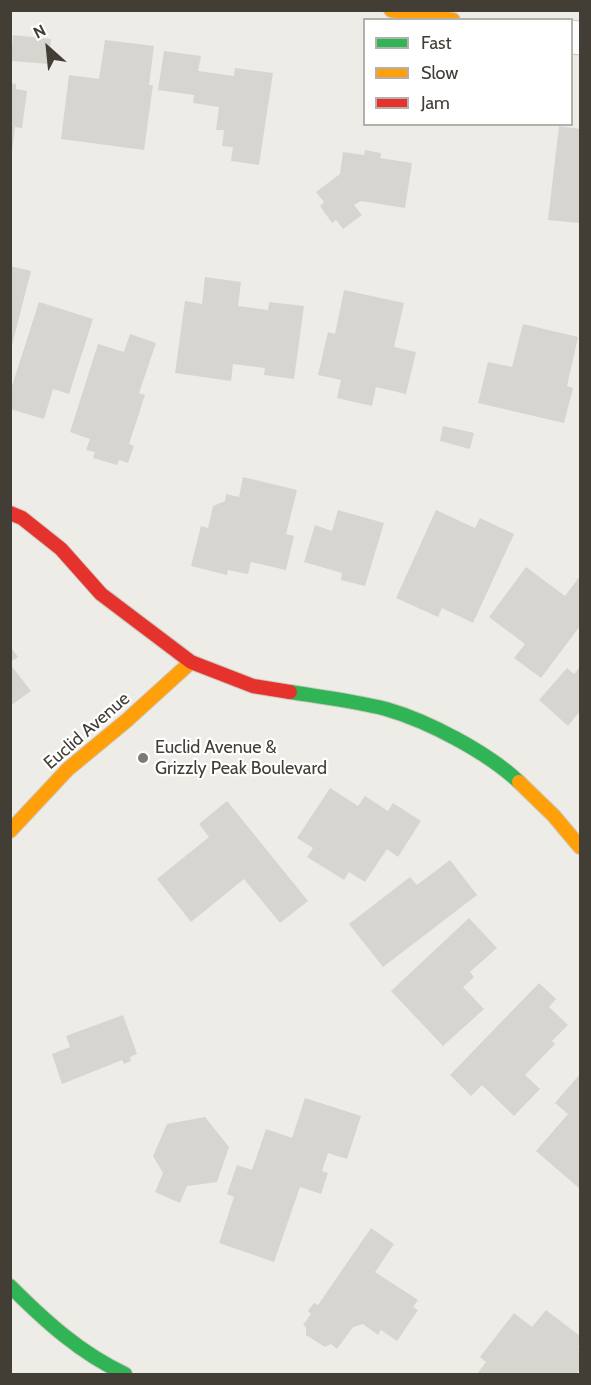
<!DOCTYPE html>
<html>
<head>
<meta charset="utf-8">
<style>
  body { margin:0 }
  #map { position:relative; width:591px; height:1385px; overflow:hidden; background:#eeece7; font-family:Cabin,sans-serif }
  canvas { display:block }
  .frame { position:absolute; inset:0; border:12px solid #423d35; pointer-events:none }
  .legend { position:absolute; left:363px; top:18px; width:210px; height:108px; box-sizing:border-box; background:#fff; border:2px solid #b3b1ae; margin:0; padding:8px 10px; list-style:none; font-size:18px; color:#423d35 }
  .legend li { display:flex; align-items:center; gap:12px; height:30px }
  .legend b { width:30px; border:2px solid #b3b1ae }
  .north { position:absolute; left:18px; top:18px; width:60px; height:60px; -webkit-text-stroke:4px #fff; paint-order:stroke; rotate:333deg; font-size:16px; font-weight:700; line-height:24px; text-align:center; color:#423d35 }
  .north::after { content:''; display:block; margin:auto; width:21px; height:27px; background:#423d35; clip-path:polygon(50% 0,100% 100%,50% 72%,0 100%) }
</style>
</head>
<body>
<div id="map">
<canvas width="591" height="1385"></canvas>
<div class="frame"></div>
<ul class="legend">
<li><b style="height:8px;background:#30b455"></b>Fast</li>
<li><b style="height:8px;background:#ff9f0a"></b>Slow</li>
<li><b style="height:8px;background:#e5322d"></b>Jam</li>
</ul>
<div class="north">N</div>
</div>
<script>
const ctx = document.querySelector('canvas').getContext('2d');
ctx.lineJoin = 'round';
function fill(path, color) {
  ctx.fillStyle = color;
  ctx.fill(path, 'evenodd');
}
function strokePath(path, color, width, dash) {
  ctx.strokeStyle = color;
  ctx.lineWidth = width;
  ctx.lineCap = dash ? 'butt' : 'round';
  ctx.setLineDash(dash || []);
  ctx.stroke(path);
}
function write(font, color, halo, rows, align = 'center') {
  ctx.font = font + ' Cabin,sans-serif';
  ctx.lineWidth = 4.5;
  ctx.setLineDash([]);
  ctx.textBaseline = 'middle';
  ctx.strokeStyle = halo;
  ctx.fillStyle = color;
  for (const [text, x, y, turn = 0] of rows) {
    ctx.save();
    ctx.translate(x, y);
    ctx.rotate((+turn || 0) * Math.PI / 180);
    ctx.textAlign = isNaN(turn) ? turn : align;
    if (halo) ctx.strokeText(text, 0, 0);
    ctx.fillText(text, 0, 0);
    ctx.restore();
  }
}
fill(new Path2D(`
  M13,35L51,39L49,64L11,61Z
  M105,40L154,46L149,85H153L144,150L61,139L69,75L99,79Z
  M164,51L201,56L198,71L234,76L235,68L273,73L259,165L231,161L233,147L222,146L224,130H216L219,107L193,103L194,95L158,90Z
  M10,83L16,84V89L27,91L22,128L15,127L12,152Z
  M559,126L580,129V223L548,220Z
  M365,150L381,153L380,158L412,163L405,208L361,201L354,205L362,215L343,229L336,220L332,223L320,206L324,202L316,192L340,174L343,152L364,155Z
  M10,266L31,271L11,349H10Z
  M205,277L241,282L238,306L268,310L269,302L304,306L294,379L264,375L265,368L233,364L231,381L175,373L185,301L202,304Z
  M344,290L404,303L394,347L416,352L406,394L376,387L372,406L337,398L341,380L318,375L328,332L335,334Z
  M39,302L93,319L69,394L53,389L44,419L10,409V392Z
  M523,324L578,337L567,386L573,388L564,423L478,403L488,362L512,367Z
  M130,334L156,343L139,393L145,395L129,444L134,446L128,463L119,460L117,465L93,458L95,452L86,450L90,439L70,432L98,344L124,352Z
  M443,426L474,433L470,449L440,441Z
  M243,477L297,490L286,534L294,536L286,570L251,562L248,574L228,570L227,575L191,566L201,526L208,528L213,506L225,501L226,494L239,497Z
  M338,510L384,523L365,586L341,580L342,573L304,562L315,525L332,531Z
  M436,510L475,528L480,518L514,534L473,623L442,608L438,617L396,598Z
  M526,567L565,596L580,576V626L541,678L514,658L525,644L489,617Z
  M10,646L18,657L10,662Z
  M10,664L31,691L10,706Z
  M580,667V711L568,726L539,700L567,668L574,674Z
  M330,788L358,806L365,796L388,811L393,803L421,821L398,857L387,849L365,882L349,872L344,880L307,857L313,848L297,838Z
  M227,801L308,901L280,923L244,879L191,922L157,879L209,837L199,824Z
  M450,860L477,895L383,967L349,924L410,877L417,885Z
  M469,918L497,948L470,972L474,977L463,987L484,1009L443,1046L391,991Z
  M539,983L556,999L549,1007L568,1025L552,1041L555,1044L525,1075L540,1089L514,1116L482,1085L471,1096L450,1075Z
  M123,1015L137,1054L130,1057L131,1061L124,1064L122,1060L62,1084L52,1054L70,1047L66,1036Z
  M580,1074V1189L536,1151L568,1114L555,1103Z
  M305,1098L361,1116L347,1159L328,1153L322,1171L328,1173L321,1194L300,1187L274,1262L219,1243L234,1197L227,1194L237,1165L252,1170L266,1129L292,1138Z
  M205,1117L229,1147L217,1182L187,1186L180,1203L155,1192L163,1173L153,1156L167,1124Z
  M371,1228L394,1244L375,1272L418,1300L413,1307L418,1310L397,1341L381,1330L378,1335L363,1324L353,1327L337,1349L331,1344L325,1347L306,1335V1327L303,1325L311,1314L308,1311L314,1303L318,1305Z
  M546,1310L580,1336V1343L578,1347L580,1349V1369L576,1374H477L486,1362L480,1357L514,1313L532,1327Z`), '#d7d5d0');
const street = new Path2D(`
  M572,37L580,38`);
const fast = new Path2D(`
  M290,692C322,697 354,701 386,709C428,721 487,752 519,782
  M10,1286C45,1321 80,1353 125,1374`);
const slow = new Path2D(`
  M391,10L453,20
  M519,782L554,816L580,847
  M10,831L68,769L126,721L191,662`);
const jam = new Path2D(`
  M10,513L22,518L61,549L101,594L191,662L253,686L290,692`);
strokePath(street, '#cac8c3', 35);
strokePath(fast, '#cecac1', 16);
strokePath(slow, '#cecac1', 16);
strokePath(jam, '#cecac1', 16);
strokePath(street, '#fcfcfb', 33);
strokePath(fast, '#30b455', 14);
strokePath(slow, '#ff9f0a', 14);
strokePath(jam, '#e5322d', 14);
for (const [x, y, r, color] of [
  [143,758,6,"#7e7a73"]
]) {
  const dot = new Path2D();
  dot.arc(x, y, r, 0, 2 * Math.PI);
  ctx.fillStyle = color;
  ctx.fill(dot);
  strokePath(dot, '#fff', 2);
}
write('18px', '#423d35', '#fff', [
  ["Euclid Avenue",87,731,-41]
]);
write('18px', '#423d35', '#fff', [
  ["Euclid Avenue &",155,748],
  ["Grizzly Peak Boulevard",155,769]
], 'left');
</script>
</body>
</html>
